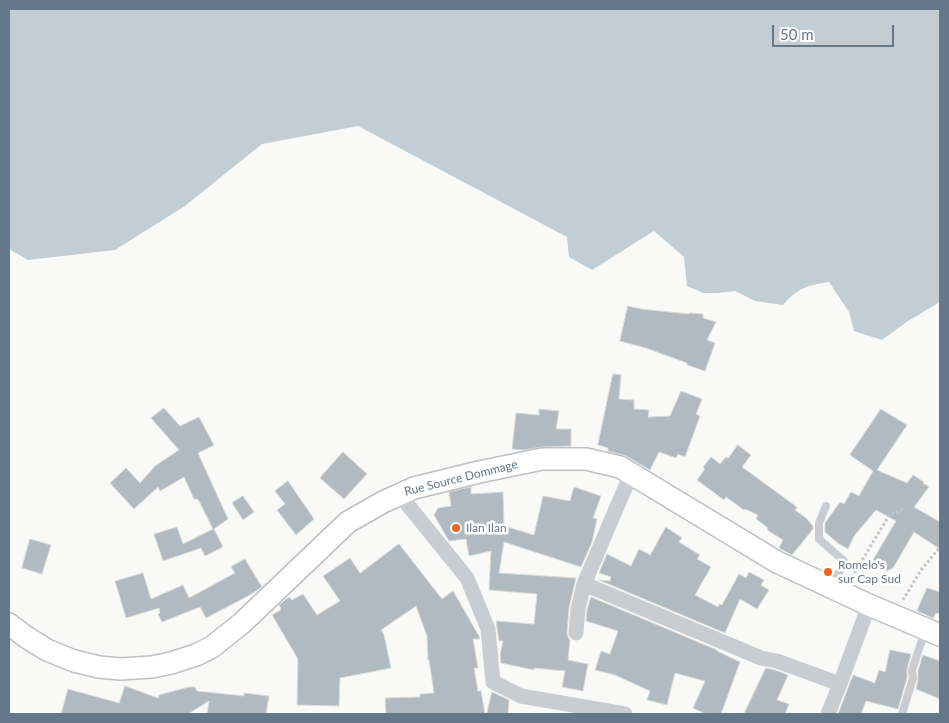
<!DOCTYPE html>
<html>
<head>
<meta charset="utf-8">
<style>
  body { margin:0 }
  #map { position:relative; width:949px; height:723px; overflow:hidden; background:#f9faf7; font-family:Lato,sans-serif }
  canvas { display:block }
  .frame { position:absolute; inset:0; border:10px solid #65778b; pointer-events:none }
  .scale { position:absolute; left:772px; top:25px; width:122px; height:22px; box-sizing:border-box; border:2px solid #65778b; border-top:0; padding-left:6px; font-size:15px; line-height:18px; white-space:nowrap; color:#65778b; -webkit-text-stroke:4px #fff; paint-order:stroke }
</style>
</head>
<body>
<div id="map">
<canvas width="949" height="723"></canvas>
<div class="frame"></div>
<div class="scale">50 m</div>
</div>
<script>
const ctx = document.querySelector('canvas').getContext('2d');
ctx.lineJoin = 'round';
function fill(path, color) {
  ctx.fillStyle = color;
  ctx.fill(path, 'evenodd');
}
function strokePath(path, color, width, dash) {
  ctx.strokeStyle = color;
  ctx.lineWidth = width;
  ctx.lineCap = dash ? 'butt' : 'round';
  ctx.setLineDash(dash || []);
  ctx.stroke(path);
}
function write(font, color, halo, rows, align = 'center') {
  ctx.font = font + ' Lato,sans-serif';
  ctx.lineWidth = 5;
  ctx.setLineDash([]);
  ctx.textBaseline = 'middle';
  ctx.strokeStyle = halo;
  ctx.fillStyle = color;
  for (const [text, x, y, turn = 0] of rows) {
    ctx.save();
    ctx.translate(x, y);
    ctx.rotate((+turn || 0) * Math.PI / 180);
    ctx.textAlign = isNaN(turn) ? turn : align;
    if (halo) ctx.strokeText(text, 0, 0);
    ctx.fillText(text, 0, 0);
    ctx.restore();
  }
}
fill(new Path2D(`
  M9,9H940V302L908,321L882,340L854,331L849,312L829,282C809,285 797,288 783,305L755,301L735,291L717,293H703L687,286L684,257L654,231L592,270L569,257L567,237L358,126L262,144L185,206L115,250L28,260L9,249Z`), '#c3ced4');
const building = new Path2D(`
  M628,306L641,309L689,314L690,313L703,314V318L716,322L707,340L715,343L705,371L687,365V363L646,348L620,341Z
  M613,374L621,375L619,399L634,400V409L649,410L648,417L670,416L681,391L702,399L696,414L700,416L685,457L678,454L676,458L659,452L650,470L626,456L608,451V448L598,445Z
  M164,408L180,426L199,417L214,445L198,453L228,519L214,529L223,547L205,556L201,548L163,561L154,534L177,527L183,544L213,529L198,499H194L184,477L160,491L158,487L134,509L110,483L126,468L140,483L155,466L179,450L151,418Z
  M539,409L559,411L556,429H571V446L542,447L523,450L512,449L516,413L539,415Z
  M881,409L907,425L877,470L907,483L913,475L924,482L923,483L929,487L914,507L940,522V549L914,532L893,568L887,571L873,560L896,521L876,510L854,536L848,549L839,544L825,532V523L840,502L844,504L851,492L859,496L873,471L850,455Z
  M738,445L751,455L742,467L797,507L795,510L806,518L813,526V529L792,555L779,548L783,540L767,530L768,528L756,519L758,515L745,509L744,510L726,497L724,500L697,480L705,469L703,467L711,457L720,464L726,457L728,458Z
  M343,452L367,474L344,499L320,478Z
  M288,481L314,519L296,535L277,510L285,504L275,491Z
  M471,487V494L503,492L504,526L534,535L543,496L570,501L574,487L601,496L593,518L597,519L592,542L581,567L504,542L499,573L576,578L569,608L567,633L568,637L570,640L568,660L588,664L583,691L562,687L565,671L534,668V670L501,663L500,655L503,641H499L496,621L534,624L537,594L489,590L491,551L469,556L466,539L449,541L434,515L438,508L451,506L449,492Z
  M243,496L254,512L243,520L232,503Z
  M666,527L682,538L679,542L700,555L697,559L711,567L695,595L718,607L719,604L722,605L739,574L746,578L749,572L764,580L761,585L769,590L757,609L740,599L725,633L599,580L610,581L611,577L599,573L607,554L631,566L639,549L650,555Z
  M30,539L51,545L42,574L22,568Z
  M399,544L442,599L453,591L479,636L480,639H473L478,668H474L478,691H481L485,714H386L385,698L420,697V694L434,693L429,660H428L427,636L416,606L381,630L384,635L391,668L340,678L339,706L297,705L298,659L272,615L281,610L279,605L285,600L289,597L292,600L303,594L317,615L340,601L323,576L350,558L360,573Z
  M245,559L262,587L248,596L206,618L200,607L162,622L158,614L160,613L159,608L126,618L115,581L143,573L151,599L183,585L189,598L235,573L231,567Z
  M927,588L940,592V614L936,613L933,618L917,611Z
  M591,597L717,650V651L740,662L721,714H706L693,708L705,681L675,673L667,705L647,700L650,691L615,675L595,670L601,651L610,654L618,631L586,621L587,610Z
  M890,650L911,654L907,669V678L898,709L866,701L861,714H838L853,675L875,683L879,670L885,672Z
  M923,655L940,661V699L916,689L918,679V671Z
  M766,668L775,670L788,675L777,700L789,704L785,714H744Z
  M125,686L158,698L159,695L189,687H195L197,691L244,696V693L269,696L266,714H207L209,701L188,714H61L68,689L119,703Z
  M492,692L509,700L508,714H487Z`);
fill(building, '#b1bac1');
strokePath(building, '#dbdbd9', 1);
const secondary = new Path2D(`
  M9,624L26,637L47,650L74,661L99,667L120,669L152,667L171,663L196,655L212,647L242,623L348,522L383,502L414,488L479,472L542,459H586L620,467L716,525L777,562L869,605L940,635`);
strokePath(secondary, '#bbc0c5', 24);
strokePath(new Path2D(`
  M852,577L890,514L901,511L903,507
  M903,600L921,570L940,547`), '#c2c4c7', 3, [2.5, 2.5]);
strokePath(new Path2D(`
  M826,506L819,523V539L844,561L833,587
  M902,714L913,678L912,670L925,631`), '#c9cdd1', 8);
strokePath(new Path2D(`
  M399,494L467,578L488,629L493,682L521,696L625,714
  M584,584L742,650L761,658L777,661L840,684
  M576,633L578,609L584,584L631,474
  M828,714L840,684L869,605`), '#c9cdd1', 15);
strokePath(secondary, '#fff', 21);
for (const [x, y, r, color] of [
  [456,528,5,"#f6631b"],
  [828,572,5,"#f6631b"]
]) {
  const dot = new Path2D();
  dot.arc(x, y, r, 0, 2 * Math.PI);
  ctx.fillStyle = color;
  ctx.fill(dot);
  strokePath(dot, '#fff', 2);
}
write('12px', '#65778b', '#fff', [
  ["Rue Source Dommage",461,478,-14]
]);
write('12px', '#65778b', '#fff', [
  ["Ilan Ilan",466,528],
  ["Romelo's",838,565],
  ["sur Cap Sud",838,579]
], 'left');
</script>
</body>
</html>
